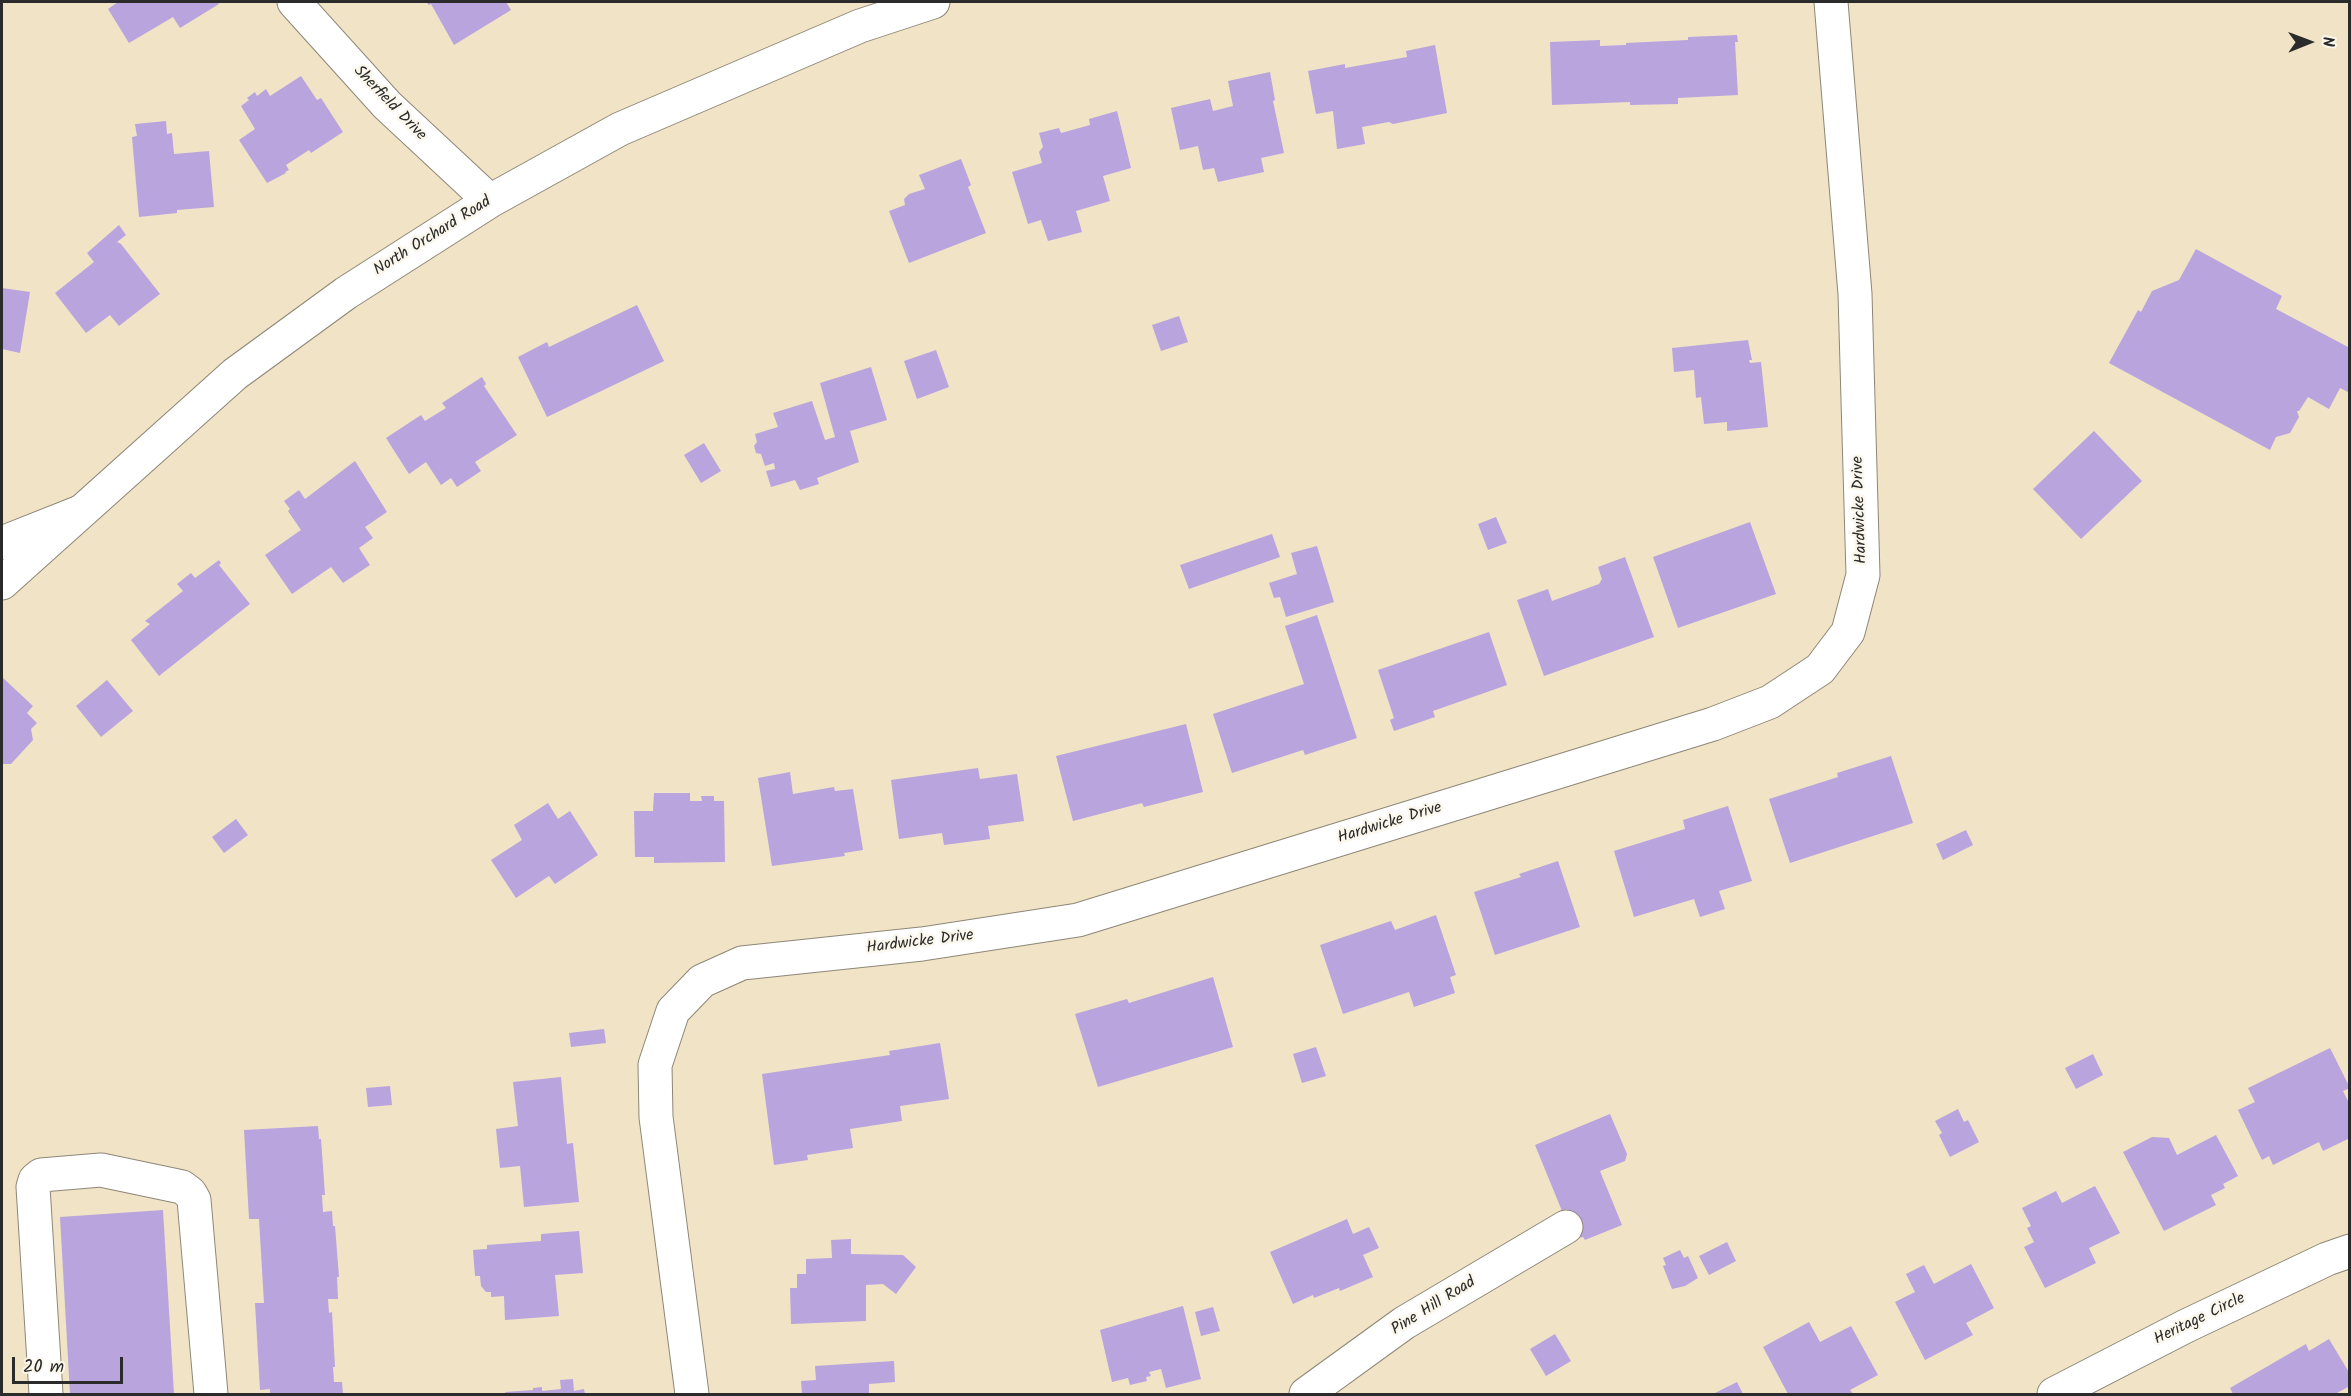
<!DOCTYPE html>
<html>
<head>
<meta charset="utf-8">
<style>
  body { margin:0 }
  #map { position:relative; width:2351px; height:1396px; overflow:hidden; background:#f0e3c6; font-family:Kalam,sans-serif }
  canvas { display:block }
  .frame { position:absolute; inset:0; border:3px solid #2b2b2b; pointer-events:none }
  .north { position:absolute; left:2279px; top:12px; width:60px; height:60px; -webkit-text-stroke:4px #fbf7ec; paint-order:stroke; rotate:89deg; font-size:16px; font-weight:700; line-height:24px; text-align:center; color:#2b2b2b }
  .north::after { content:''; display:block; margin:auto; width:21px; height:27px; background:#2b2b2b; clip-path:polygon(50% 0,100% 100%,50% 72%,0 100%) }
  .scale { position:absolute; left:12px; top:1357px; width:111px; height:27px; box-sizing:border-box; border:3px solid #2b2b2b; border-top:0; padding-left:8px; font-size:18px; line-height:21px; white-space:nowrap; color:#2b2b2b; -webkit-text-stroke:4px #fbf7ec; paint-order:stroke }
</style>
</head>
<body>
<div id="map">
<canvas width="2351" height="1396"></canvas>
<div class="frame"></div>
<div class="north">N</div>
<div class="scale">20 m</div>
</div>
<script>
const ctx = document.querySelector('canvas').getContext('2d');
ctx.lineJoin = 'round';
function fill(path, color) {
  ctx.fillStyle = color;
  ctx.fill(path, 'evenodd');
}
function strokePath(path, color, width, dash) {
  ctx.strokeStyle = color;
  ctx.lineWidth = width;
  ctx.lineCap = dash ? 'butt' : 'round';
  ctx.setLineDash(dash || []);
  ctx.stroke(path);
}
function write(font, color, halo, rows, align = 'center') {
  ctx.font = font + ' Kalam,sans-serif';
  ctx.lineWidth = 5;
  ctx.setLineDash([]);
  ctx.textBaseline = 'middle';
  ctx.strokeStyle = halo;
  ctx.fillStyle = color;
  for (const [text, x, y, turn = 0] of rows) {
    ctx.save();
    ctx.translate(x, y);
    ctx.rotate((+turn || 0) * Math.PI / 180);
    ctx.textAlign = isNaN(turn) ? turn : align;
    if (halo) ctx.strokeText(text, 0, 0);
    ctx.fillText(text, 0, 0);
    ctx.restore();
  }
}
fill(new Path2D(`
  M118,2H218L219,4L180,28L173,17L129,43L108,9Z
  M426,2H506L511,10L454,45L431,4L429,5Z
  M1737,35L1738,42H1735L1738,95L1678,98V104L1630,105V102L1552,105L1550,42L1600,40V46L1626,45V43L1688,40V37Z
  M1435,45L1447,113L1393,124L1389,122L1362,127L1365,144L1337,149L1333,111L1316,114L1308,71L1345,64V68L1407,57L1406,51Z
  M1270,72L1275,100L1273,101L1284,153L1261,158L1264,172L1218,182L1214,168L1203,170L1198,146L1180,150L1171,108L1210,99L1213,111L1233,106L1228,81Z
  M301,76L317,100L321,98L343,132L311,153L309,150L286,165L289,170L285,172L286,173L267,183L239,140L255,129L241,106L249,100L247,98L255,92L257,96L266,89L270,96Z
  M1117,111L1131,168L1103,176L1110,201L1076,211L1082,232L1048,241L1041,220L1028,224L1012,172L1042,163L1039,152L1043,147L1039,133L1059,128L1061,133L1090,125L1089,119Z
  M166,121L167,134L172,133L174,154L209,151L214,207L177,210V213L139,217L132,137L137,136L135,124Z
  M961,159L971,185L968,187L986,233L909,263L889,211L905,205L904,199L909,194L925,189L919,175Z
  M119,225L126,235L117,242L121,244L160,294L119,326L110,315L86,333L55,293L94,262L87,253Z
  M2196,249L2282,296L2276,309L2350,348V393L2340,388L2329,409L2308,397L2299,411H2297L2299,417L2290,433L2276,437L2270,450L2109,363L2138,310L2141,312L2152,291L2179,280Z
  M2,288L30,292L20,353L2,349Z
  M637,305L664,361L547,417L518,357L547,342L549,347Z
  M1179,316L1188,342L1161,351L1152,325Z
  M1748,340L1752,360H1749L1750,363L1761,362L1768,427L1727,431V422L1704,424L1701,397L1696,398L1694,370L1674,372L1672,348Z
  M936,350L949,387L917,399L904,361Z
  M871,367L887,420L850,431L859,462L817,478L819,484L800,490L795,480L771,487L766,471L775,469L774,463L765,466L761,454L756,453L754,446L757,442L755,434L778,427L773,413L812,401L825,440L835,437L820,383Z
  M482,377L486,384L484,386L517,435L475,462L481,471L457,487L451,478L441,485L426,462L409,474L386,438L421,415L425,421L446,408L442,403Z
  M2094,431L2142,481L2081,539L2033,489Z
  M704,443L721,471L701,483L684,455Z
  M355,461L387,512L365,527L373,538L359,548L370,565L343,583L331,567L292,594L265,555L301,530L288,511L290,509L284,501L299,490L305,499Z
  M1496,517L1507,543L1488,550L1478,524Z
  M1750,522L1776,594L1678,628L1653,557Z
  M1272,534L1280,557L1189,589L1180,565Z
  M1317,546L1334,602L1286,617L1280,597L1274,598L1269,583L1297,574L1291,553Z
  M1625,557L1654,637L1544,676L1517,600L1548,589L1552,601L1599,584L1602,579L1598,567Z
  M219,560L221,563L219,565L250,604L159,676L131,640L150,624L145,621L183,591L177,584L191,573L195,578Z
  M1317,615L1357,738L1305,755L1303,750L1232,773L1213,714L1304,684L1285,626Z
  M1489,632L1507,685L1433,711L1435,717L1394,731L1390,720L1394,718L1378,670Z
  M2,677L33,706L27,713L37,723L31,729L33,740L11,764H2Z
  M107,680L133,711L101,737L76,706Z
  M1186,724L1203,792L1144,807L1142,803L1073,821L1056,756Z
  M1891,756L1913,823L1790,863L1769,799L1838,777L1837,773Z
  M978,768L980,779L1017,774L1024,821L988,826L990,839L944,845L942,833L899,839L891,780Z
  M790,772L793,794L834,787L835,791L853,789L863,850L844,853L845,856L772,866L758,778Z
  M654,793H690V801H702L701,796H714V801H724L725,862L654,863V857H635L634,811H653Z
  M548,803L558,819L570,811L598,855L555,884L549,876L516,898L491,860L522,840L514,825Z
  M1728,806L1752,881L1719,891L1725,909L1700,917L1694,899L1634,917L1614,851L1685,829L1683,820Z
  M236,819L248,835L224,853L212,837Z
  M1966,830L1973,845L1943,860L1936,844Z
  M1558,861L1580,927L1495,955L1474,892L1521,877L1519,874Z
  M1436,915L1456,975L1450,977L1455,993L1414,1007L1409,992L1343,1014L1320,945L1391,921L1395,930Z
  M1213,977L1233,1047L1098,1087L1075,1014L1127,999L1129,1003Z
  M604,1029L606,1043L571,1047L569,1033Z
  M940,1043L949,1099L900,1106L902,1121L850,1129L853,1148L807,1155L808,1160L774,1165L762,1074L890,1055L889,1051Z
  M1316,1047L1326,1076L1302,1083L1293,1054Z
  M2330,1048L2350,1088L2343,1091L2350,1105V1138L2323,1151L2319,1142L2273,1165L2269,1156L2262,1160L2238,1110L2255,1102L2248,1088Z
  M2093,1054L2103,1075L2076,1089L2065,1068Z
  M561,1077L567,1144L573,1143L579,1202L524,1207L520,1166L500,1168L496,1129L518,1126L513,1082Z
  M390,1086L392,1105L368,1107L366,1088Z
  M1958,1109L1964,1122L1968,1120L1979,1142L1950,1157L1939,1135L1942,1133L1935,1121Z
  M1610,1114L1627,1154L1625,1161L1600,1171L1622,1225L1585,1240L1583,1237L1578,1238L1567,1209L1562,1211L1535,1145Z
  M318,1126L319,1139H321L325,1195H322L323,1212L332,1211L333,1226H335L339,1277H337L338,1299H328L329,1313L332,1312L335,1367H333L334,1382H342L343,1394H270V1389L260,1390L255,1303H264L259,1219H249L244,1130Z
  M2216,1135L2238,1176L2223,1184L2225,1188L2211,1195L2216,1205L2164,1231L2123,1152L2152,1137L2169,1138L2177,1155Z
  M2095,1186L2120,1233L2089,1248L2096,1263L2045,1288L2024,1247L2034,1242L2027,1228L2031,1226L2022,1208L2056,1191L2062,1203Z
  M163,1210L174,1394H70L60,1217Z
  M1347,1219L1353,1234L1369,1227L1379,1248L1363,1255L1373,1277L1340,1291L1339,1288L1314,1298L1313,1295L1293,1304L1270,1252Z
  M579,1231L583,1273L555,1275L559,1316L505,1320L504,1296L491,1297V1292H486L481,1286L480,1276H475L473,1250L487,1249V1245L541,1241V1234Z
  M851,1239V1254L903,1255L916,1267L896,1294L883,1284L866,1285V1321L791,1324L790,1288H797V1274H806V1259L832,1258L831,1240Z
  M1727,1242L1736,1261L1709,1275L1699,1256Z
  M1680,1250L1684,1258L1688,1256L1698,1278L1685,1286L1672,1289L1663,1266L1666,1265L1663,1258Z
  M1971,1264L1994,1308L1966,1323L1973,1335L1925,1360L1895,1302L1915,1292L1906,1274L1924,1265L1934,1284Z
  M1183,1306L1201,1379L1166,1388L1161,1369L1149,1372L1151,1376L1146,1377L1147,1381L1130,1385L1128,1378L1112,1382L1100,1330Z
  M1213,1307L1220,1331L1201,1336L1195,1312Z
  M1809,1322L1820,1342L1851,1326L1878,1375L1850,1390L1853,1394H1788L1763,1347Z
  M1555,1334L1571,1361L1546,1376L1530,1349Z
  M2329,1339L2350,1374V1386L2335,1394H2233L2230,1388L2306,1344L2309,1351Z
  M894,1361L895,1382L869,1384V1394H802L801,1381L816,1380L815,1366Z
  M573,1379L574,1391L584,1389L585,1394H506L505,1392L533,1390V1388L542,1387V1391L561,1389L560,1380Z
  M1737,1382L1743,1394H1713Z`), '#b9a4de');
const minor = new Path2D(`
  M294,2L387,105L490,201
  M2,583L235,374L346,293L490,201L620,129L860,26L933,2
  M46,1394L33,1187L35,1180L41,1175L101,1170L182,1187L190,1193L194,1200L211,1394
  M692,1394L656,1117L655,1065L673,1011L702,981L742,963L922,944L1078,920L1713,724L1770,702L1820,669L1848,632L1863,575L1855,294L1831,2
  M1306,1394L1404,1323L1566,1227
  M2054,1394L2186,1326L2327,1259L2350,1251`);
const major = new Path2D(`
  M2,543L80,512`);
strokePath(minor, '#8e8778', 35);
strokePath(major, '#8e8778', 35);
strokePath(minor, '#fff', 33);
strokePath(major, '#fff', 33);
write('16px', '#2b2b2b', '#fbf7ec', [
  ["Sherfield Drive",389,104,46],
  ["North Orchard Road",433,237,-32],
  ["Hardwicke Drive",1861,510,-92],
  ["Hardwicke Drive",1390,824,-17],
  ["Hardwicke Drive",920,943,-7],
  ["Pine Hill Road",1434,1307,-32],
  ["Heritage Circle",2200,1320,-26]
]);
</script>
</body>
</html>
